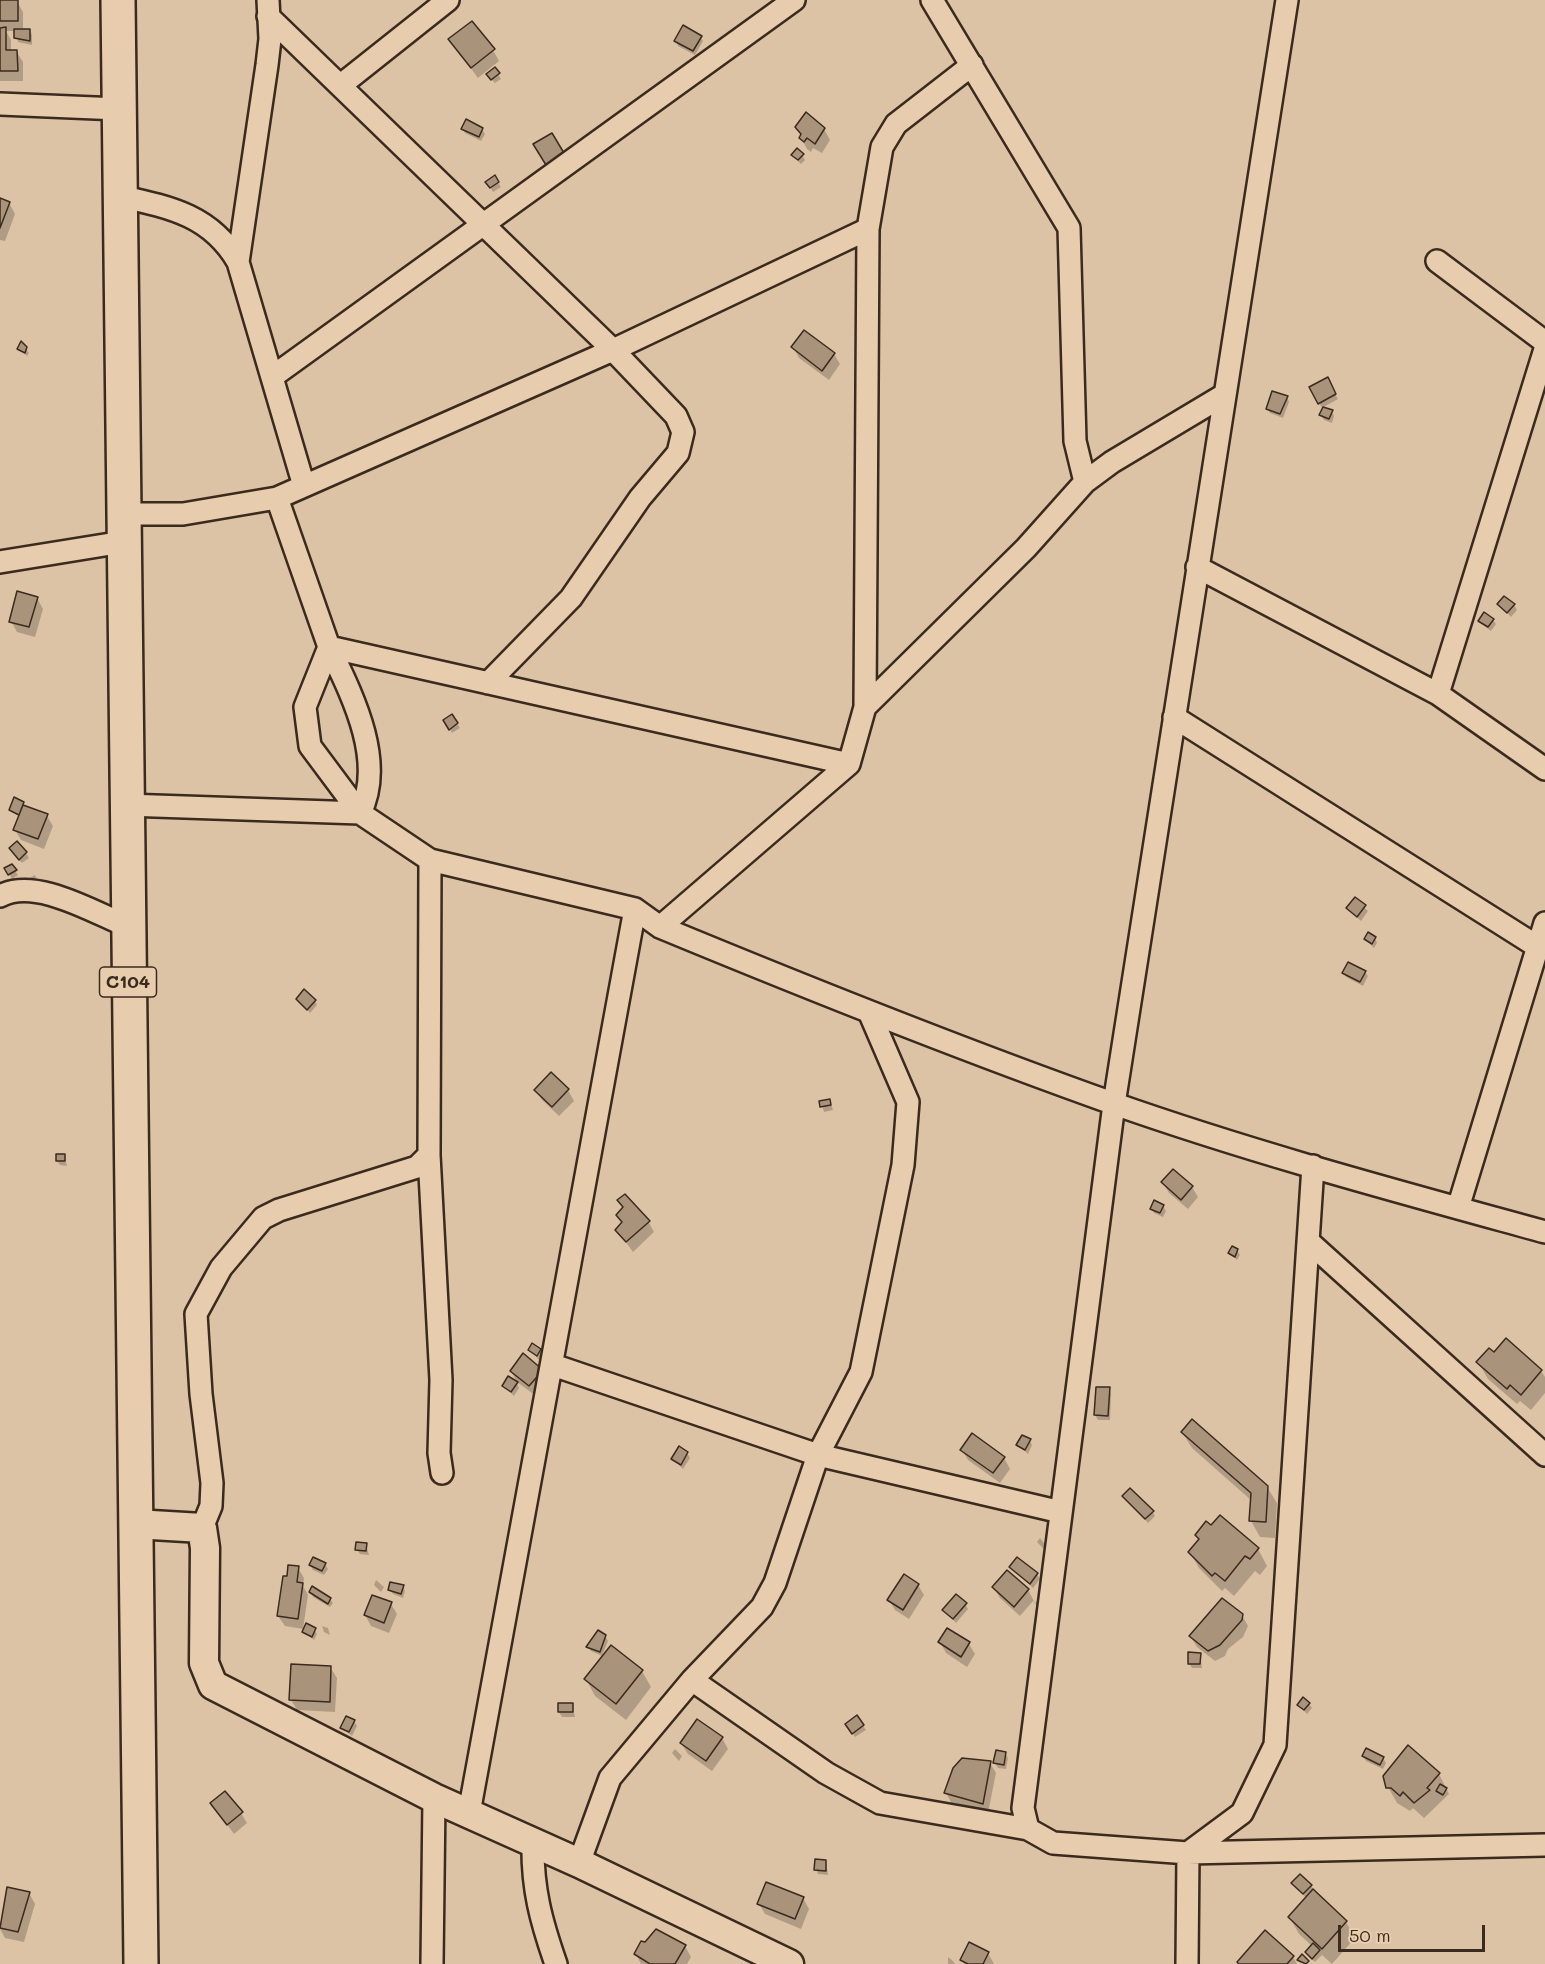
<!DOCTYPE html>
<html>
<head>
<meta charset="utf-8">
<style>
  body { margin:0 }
  #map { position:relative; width:1545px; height:1964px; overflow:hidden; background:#ddc3a5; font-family:Mali,sans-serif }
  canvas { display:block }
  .scale { position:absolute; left:1338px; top:1925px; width:147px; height:27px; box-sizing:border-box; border:3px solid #3b2a1e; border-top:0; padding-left:8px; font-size:18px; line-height:21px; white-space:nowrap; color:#3b2a1e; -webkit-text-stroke:4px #e7cdae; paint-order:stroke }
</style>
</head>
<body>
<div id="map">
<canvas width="1545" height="1964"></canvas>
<div class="scale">50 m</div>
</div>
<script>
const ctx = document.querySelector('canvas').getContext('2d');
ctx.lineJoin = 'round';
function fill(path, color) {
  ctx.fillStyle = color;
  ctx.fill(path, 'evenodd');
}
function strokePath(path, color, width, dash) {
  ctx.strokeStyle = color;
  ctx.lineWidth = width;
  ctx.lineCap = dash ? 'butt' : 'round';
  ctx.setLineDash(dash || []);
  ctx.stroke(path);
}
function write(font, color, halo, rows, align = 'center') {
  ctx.font = font + ' Mali,sans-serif';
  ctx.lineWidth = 4.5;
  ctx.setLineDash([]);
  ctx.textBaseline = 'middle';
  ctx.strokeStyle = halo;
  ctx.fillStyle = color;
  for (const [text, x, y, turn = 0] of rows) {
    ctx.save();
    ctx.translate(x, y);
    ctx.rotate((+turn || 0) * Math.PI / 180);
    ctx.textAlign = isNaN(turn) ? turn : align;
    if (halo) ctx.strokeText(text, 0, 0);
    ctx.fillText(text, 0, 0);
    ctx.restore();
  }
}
fill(new Path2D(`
  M0,0L17,1L23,12V30H30L32,35V45L18,42L16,31H6L11,40V51H16L23,62V81H0Z
  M700,37L703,41L695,55L678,46L676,41Z
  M450,40L493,50L499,61L478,78Z
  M495,69L501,79L495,83L491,79Z
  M463,129H482L485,134L481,141L465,133Z
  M824,129L830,140L822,153L813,148L811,152L807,149L801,138Z
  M792,155H802L805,160L801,164Z
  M494,177L501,187L493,192L487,182Z
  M0,200L9,203L15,214L5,241L0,240Z
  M21,343L29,353L27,356L18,347Z
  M793,347L834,354L840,364L829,380L799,358Z
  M1327,379L1338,399L1322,408L1311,387Z
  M1287,397L1289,402L1283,418L1270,413L1267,408Z
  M1322,408L1332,412L1334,416L1332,423L1324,420L1321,415Z
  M37,598L43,609L35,637L17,632L11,621Z
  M1499,604L1514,605L1517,610L1511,617Z
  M1493,620L1496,624L1491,631L1479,622Z
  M452,716L460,728L452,733L445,721Z
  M23,803L26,808L47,816L53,826L44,849L21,840L15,830L20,817L11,810Z
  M10,849L26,853L29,858L22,863Z
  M6,868L15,871L18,875L12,879Z
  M35,875L38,881L34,883L31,877Z
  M1355,899L1368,911L1361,921L1348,909Z
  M1375,938L1377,943L1374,948L1365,939Z
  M1365,972L1368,976L1363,986L1346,977L1344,973Z
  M298,999L315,1001L317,1005L310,1013Z
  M536,1090H568L574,1101L559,1116L542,1100Z
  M830,1101L833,1110L824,1112L821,1102Z
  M64,1155L67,1166L60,1165L57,1161Z
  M1163,1183L1192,1187L1198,1197L1188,1209L1169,1193Z
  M619,1201L648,1221L654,1232L633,1252L617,1230L623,1224L618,1216L624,1208Z
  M1163,1206L1166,1211L1163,1217L1154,1213L1151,1209Z
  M1237,1250L1240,1255L1237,1260L1230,1253Z
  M530,1350H540L543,1354L539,1360Z
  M1494,1354L1541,1371L1545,1377V1393L1531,1410L1520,1401L1517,1404L1488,1379L1478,1362Z
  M523,1355L548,1382L536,1396L517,1382L511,1371Z
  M517,1384L519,1388L514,1396L504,1386Z
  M1109,1389L1111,1394L1110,1420H1098L1095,1415Z
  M1182,1432L1267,1487L1277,1503L1275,1538L1260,1537L1251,1521L1252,1501L1192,1448Z
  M1030,1441L1032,1445L1028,1454L1018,1445Z
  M962,1450L1004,1458L1010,1469L1000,1483L968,1460Z
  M687,1453L690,1458L683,1469L673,1459Z
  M1124,1497L1152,1511L1155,1516L1148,1523Z
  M1220,1517L1258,1549L1267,1566L1260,1575L1255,1571L1234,1596L1225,1588L1222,1591L1199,1568L1190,1552L1200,1540L1196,1535L1212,1527Z
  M1040,1538L1046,1546L1044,1549L1037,1542Z
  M366,1545L369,1555L360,1554L357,1550Z
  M325,1564L328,1569L324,1575L313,1570L310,1565Z
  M1010,1567L1037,1574L1040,1579L1033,1588Z
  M298,1568L304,1578L303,1586L308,1595L303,1629L285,1626L278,1616Z
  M376,1580L384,1587L381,1592L374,1585Z
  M918,1585L924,1595L909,1619L895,1610L889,1600Z
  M403,1586L405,1591L403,1598L393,1594L390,1590Z
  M993,1587L1028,1590L1035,1603L1040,1598L1044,1614L1033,1601L1020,1616L1000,1598Z
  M311,1592L330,1599L333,1603L330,1607L313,1597Z
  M391,1604L397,1614L389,1633L371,1626L365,1615Z
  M965,1604L968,1609L956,1623L944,1610Z
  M1242,1615L1248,1626L1243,1637L1228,1649L1225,1656L1215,1661L1197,1647L1191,1637Z
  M322,1626L328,1628L330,1635L324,1632Z
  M314,1629L317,1634L314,1640L304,1632Z
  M948,1630L969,1644L975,1654L967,1667L946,1653L940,1642Z
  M605,1636L608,1641L602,1656L591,1651L588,1647Z
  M1200,1654L1202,1668H1192L1189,1663Z
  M330,1667L337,1678L335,1712L297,1710L291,1700Z
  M642,1671L651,1687L626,1720L595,1696L586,1679Z
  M572,1704L575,1717H562L559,1712Z
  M1309,1704L1312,1708L1307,1714L1299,1705Z
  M857,1717L866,1730L855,1737L847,1725Z
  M354,1721L357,1726L352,1736L342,1728Z
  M722,1738L728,1749L712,1771L688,1754L681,1743Z
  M675,1749L682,1756L679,1761L672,1753Z
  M1005,1753L1008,1758L1006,1769L998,1768L995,1763Z
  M1363,1756L1383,1758L1386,1763L1383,1769L1366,1761Z
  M990,1763L996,1773L988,1813L952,1804L946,1793Z
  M1439,1774L1449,1794L1424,1818L1413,1808L1410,1811L1397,1803L1388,1787Z
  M212,1804L241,1813L247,1823L234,1834Z
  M826,1861L828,1875L818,1874L816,1869Z
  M1293,1884L1311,1886L1346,1922L1355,1938L1332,1964L1322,1955L1315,1962L1309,1957L1307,1952L1312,1946L1299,1934L1290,1918L1307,1899Z
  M8,1889L29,1893L35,1904L24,1942L5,1938L0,1929Z
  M803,1898L809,1909L801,1929L765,1914L759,1904Z
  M685,1946L691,1957L687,1964H641L636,1954Z
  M988,1953L994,1964H964L962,1960Z
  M948,1957L952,1960L955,1964H948Z
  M1293,1957L1297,1964H1240Z`), '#0003');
const building = new Path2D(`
  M0,0H18V21H0Z
  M472,21L495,49L471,68L448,39Z
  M683,25L702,36L693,51L674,41Z
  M6,27V50H17L18,71H0V28Z
  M14,29H30V41L14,38Z
  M495,67L500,73L491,80L486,74Z
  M806,112L825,128L815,144L807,138L804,142L799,138L801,134L795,127Z
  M466,119L483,128L479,137L461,129Z
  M552,133L564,153L546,165L533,144Z
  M797,148L804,154L798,160L791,155Z
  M495,175L499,182L490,188L485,182Z
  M0,198L10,202L0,228Z
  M804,330L835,353L822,371L791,347Z
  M21,341L27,347L25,353L17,349Z
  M1328,377L1336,394L1318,404L1309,387Z
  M1272,391L1288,396L1280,414L1266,409Z
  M1323,407L1333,410L1329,419L1319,415Z
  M17,591L38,597L29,627L9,622Z
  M1504,596L1515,604L1507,613L1497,604Z
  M1484,612L1494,619L1488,627L1478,621Z
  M452,714L458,723L449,730L443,720Z
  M14,797L24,802L19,815L9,810Z
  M23,805L48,814L38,839L13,830Z
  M17,841L27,852L19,860L9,848Z
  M12,864L17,870L8,875L4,868Z
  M1355,897L1366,905L1357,917L1346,908Z
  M1368,932L1376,937L1372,944L1364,939Z
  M1348,962L1366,971L1360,982L1342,973Z
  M304,989L316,1000L307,1010L296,999Z
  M551,1072L569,1089L552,1107L534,1090Z
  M830,1099L831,1105L820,1107L819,1101Z
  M56,1154H65V1161H56Z
  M1173,1169L1193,1186L1181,1200L1161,1182Z
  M625,1194L650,1221L626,1242L615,1230L622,1222L616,1215L623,1207L617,1200Z
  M1154,1200L1164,1205L1160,1213L1150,1209Z
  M1232,1246L1238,1249L1235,1257L1228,1253Z
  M1506,1338L1542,1370L1521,1395L1510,1385L1507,1389L1476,1362L1489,1348L1494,1352Z
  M532,1343L541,1349L537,1356L528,1350Z
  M523,1353L543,1370L529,1386L510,1371Z
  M508,1376L518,1382L511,1392L502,1386Z
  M1096,1387H1110L1108,1416L1094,1415Z
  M1192,1419L1268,1486L1266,1522L1249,1521L1251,1493L1181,1432Z
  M972,1433L1005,1457L993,1473L960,1450Z
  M1022,1435L1031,1439L1025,1450L1016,1445Z
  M679,1446L688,1452L681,1465L671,1459Z
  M1130,1488L1154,1511L1145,1519L1122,1496Z
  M1220,1515L1259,1548L1250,1559L1245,1556L1225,1581L1215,1573L1212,1576L1188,1552L1199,1539L1195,1535L1206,1521L1211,1525Z
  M356,1542L367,1543L366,1551L355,1550Z
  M313,1557L326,1563L322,1571L309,1565Z
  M1017,1557L1038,1573L1030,1584L1009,1567Z
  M288,1565L299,1566L297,1582L303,1583L298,1619L277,1616L283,1576H287Z
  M1007,1570L1029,1589L1014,1607L992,1587Z
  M904,1574L919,1584L903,1610L887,1600Z
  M390,1582L404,1585L401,1594L388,1590Z
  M312,1586L331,1598L328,1604L309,1592Z
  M956,1594L967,1603L953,1619L942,1610Z
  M372,1595L392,1602L384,1623L364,1615Z
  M1222,1598L1243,1614L1242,1620L1220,1645L1208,1651L1189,1636Z
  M306,1623L316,1628L312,1637L302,1632Z
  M947,1628L970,1642L961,1657L938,1642Z
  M598,1630L606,1635L600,1652L586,1647Z
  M611,1645L643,1670L616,1704L584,1679Z
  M1188,1652L1201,1653L1200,1664H1188Z
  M291,1664L331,1666L330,1702L289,1700Z
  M1303,1697L1310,1703L1304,1710L1297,1705Z
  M558,1703H573V1712H558Z
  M857,1715L864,1725L852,1734L845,1724Z
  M346,1716L355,1720L349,1732L340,1728Z
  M697,1719L723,1737L706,1761L680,1743Z
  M1408,1745L1440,1773L1427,1788L1430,1790L1414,1803L1403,1792L1400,1796L1391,1788H1386L1383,1776Z
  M1366,1748L1384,1757L1380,1765L1362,1756Z
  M996,1750L1006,1752L1004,1765L993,1763Z
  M962,1758L991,1761L983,1804L944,1793L953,1768Z
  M1440,1784L1447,1788L1443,1795L1436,1791Z
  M225,1791L243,1812L227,1825L210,1803Z
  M815,1859L826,1860V1871L814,1870Z
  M1300,1874L1312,1885L1303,1894L1291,1883Z
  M766,1882L804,1897L795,1919L757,1904Z
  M7,1887L30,1892L18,1932L0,1928Z
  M1313,1889L1347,1921L1322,1949L1288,1917Z
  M656,1929L686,1945L675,1964H650L634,1954L641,1941L645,1942Z
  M1265,1930L1294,1956L1287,1964H1239L1237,1962Z
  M969,1942L989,1952L983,1964H968L960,1960Z
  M1313,1943L1320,1950L1312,1959L1305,1952Z
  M1302,1954L1309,1961L1306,1964L1297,1960Z`);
fill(building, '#aa937b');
strokePath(building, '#3b2a1e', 1.5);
const street = new Path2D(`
  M932,0L1069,228L1075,441L1085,482
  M1287,0L1114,1104L1023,1808L1028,1829L1053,1843L1188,1853L1545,1845
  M268,16L613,350L676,416L683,432L678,453L640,498L571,598L488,683
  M341,85L448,0
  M0,104L119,109
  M119,196C169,207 211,215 238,262L304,486
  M1437,261L1545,342
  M238,262L267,65L270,39L268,0
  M272,377L794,0
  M277,498L329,647L849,764
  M123,514H183L277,498L613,350L868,229
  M0,562L123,542
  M1197,567L1438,694L1545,769
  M329,647L305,707L310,746L360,813L430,860L635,909L660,927C810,989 960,1049 1112,1103C1254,1153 1400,1192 1545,1232
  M1438,694L1545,349
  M865,707L1026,548L1085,482L1112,462L1224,395
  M1174,717L1538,947
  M126,805L360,813C386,761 352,695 329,647
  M0,896C35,877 93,912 127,926
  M660,927L849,764L865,707L868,229L882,147L896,124L972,65
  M429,1155L441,1380L439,1453L442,1473
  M1458,1208L1545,923
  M1308,1241L1545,1455
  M553,1365L818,1455L1061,1512
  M202,1528L211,1506L212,1483L201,1394L196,1314L221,1268L263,1218L279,1210L417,1167L429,1155L430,860
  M692,1680L826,1773L880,1803L1028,1829
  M469,1813L635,909
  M533,1842C532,1888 541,1921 556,1964
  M579,1863L610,1778L692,1680L762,1607L775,1583L818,1455L861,1372L903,1165L908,1102L870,1014
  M432,1964L434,1798
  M1187,1964L1188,1853L1242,1813L1275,1745L1313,1166`);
const secondary = new Path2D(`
  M135,1524L202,1528L205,1548L204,1663L213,1685L434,1798L579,1863L789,1964`);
const highway = new Path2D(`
  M118,0L141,1964`);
strokePath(street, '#3b2a1e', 26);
strokePath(secondary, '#3b2a1e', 33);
strokePath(highway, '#3b2a1e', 38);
strokePath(street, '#e7cdae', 21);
strokePath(secondary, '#e7cdae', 28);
strokePath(highway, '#e7cdae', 33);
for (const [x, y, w] of [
  [128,982,57]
]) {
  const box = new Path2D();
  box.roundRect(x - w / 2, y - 15, w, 30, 4.5);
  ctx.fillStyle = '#e7cdae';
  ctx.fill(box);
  strokePath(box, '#3b2a1e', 1.5);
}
write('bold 18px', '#3b2a1e', null, [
  ["C104",128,982]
]);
</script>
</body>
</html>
